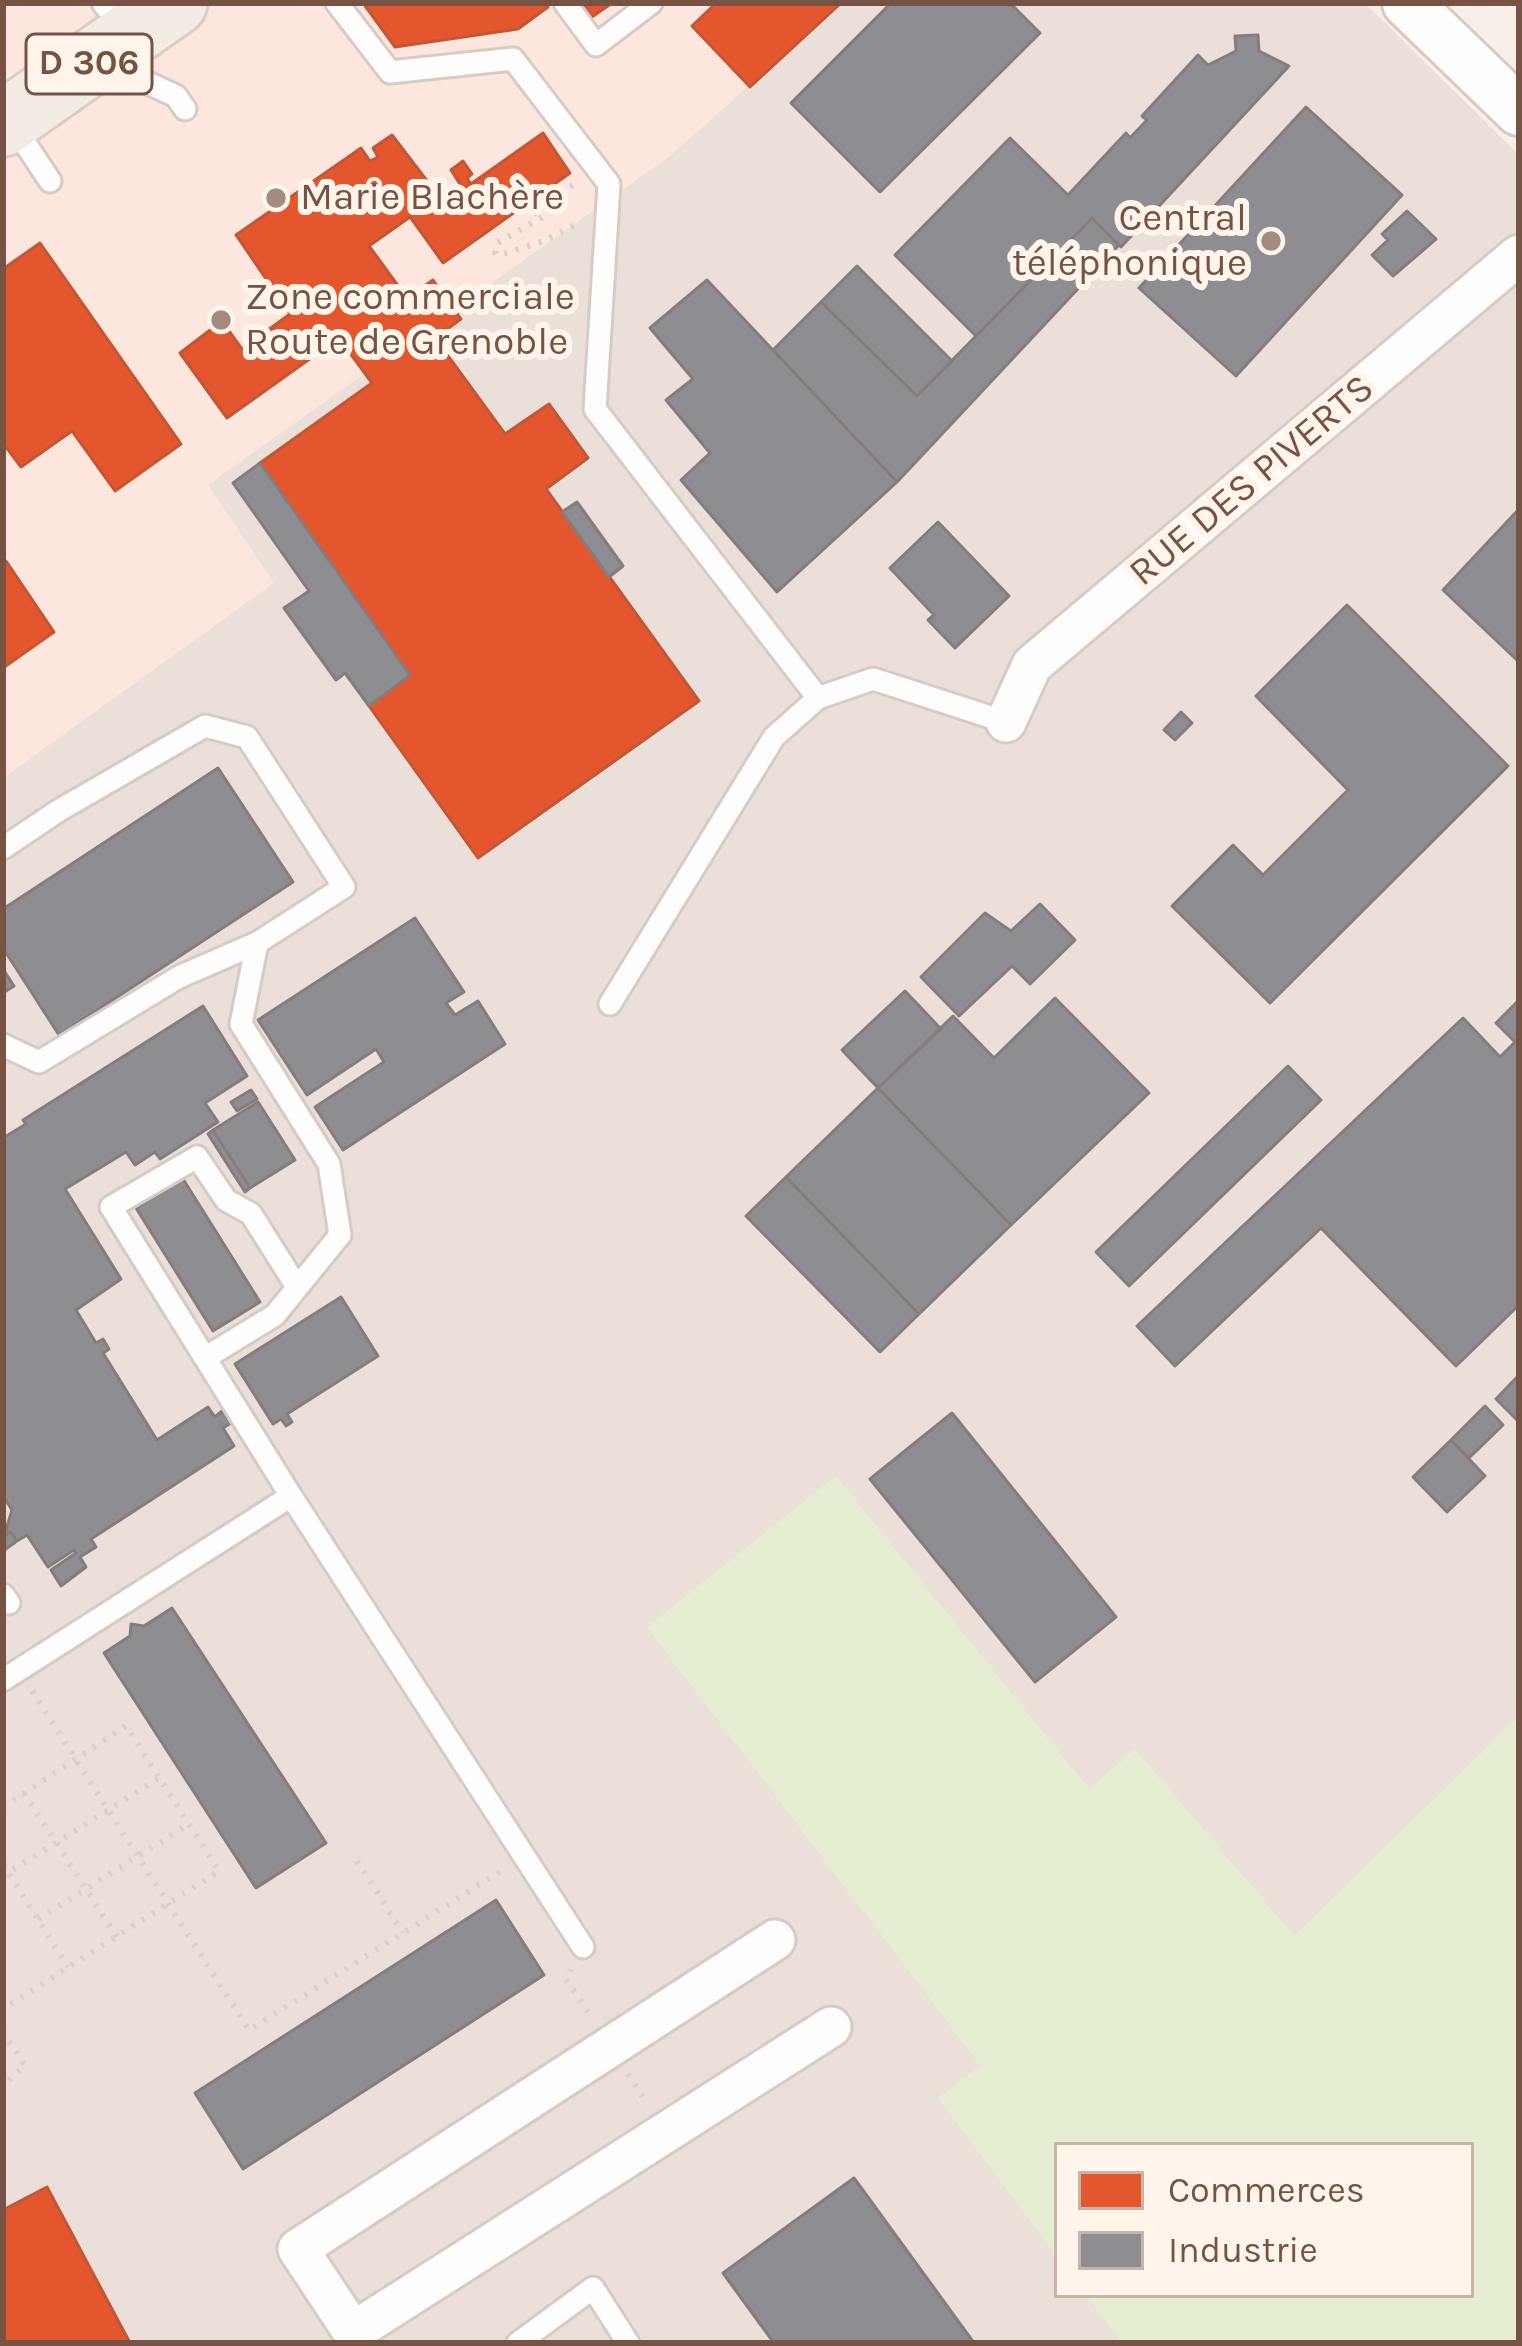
<!DOCTYPE html>
<html>
<head>
<meta charset="utf-8">
<style>
  body { margin:0 }
  #map { position:relative; width:1522px; height:2346px; overflow:hidden; background:#f8f0e8; font-family:Karla,sans-serif }
  canvas { display:block }
  .frame { position:absolute; inset:0; border:6px solid #775346; pointer-events:none }
  .legend { position:absolute; left:1054px; top:2142px; width:420px; height:156px; box-sizing:border-box; background:#fff5ea; border:3px solid #c9b4a8; margin:0; padding:15px 21px; list-style:none; font-size:36px; color:#775346 }
  .legend li { display:flex; align-items:center; gap:24px; height:60px }
  .legend b { width:60px; border:3px solid #c9b4a8 }
</style>
</head>
<body>
<div id="map">
<canvas width="1522" height="2346"></canvas>
<div class="frame"></div>
<ul class="legend">
<li><b style="height:33px;background:#e4572e"></b>Commerces</li>
<li><b style="height:33px;background:#8d8d92"></b>Industrie</li>
</ul>
</div>
<script>
const ctx = document.querySelector('canvas').getContext('2d');
ctx.lineJoin = 'round';
function fill(path, color) {
  ctx.fillStyle = color;
  ctx.fill(path, 'evenodd');
}
function strokePath(path, color, width, dash) {
  ctx.strokeStyle = color;
  ctx.lineWidth = width;
  ctx.lineCap = dash ? 'butt' : 'round';
  ctx.setLineDash(dash || []);
  ctx.stroke(path);
}
function write(font, color, halo, rows, align = 'center') {
  ctx.font = font + ' Karla,sans-serif';
  ctx.lineWidth = 12;
  ctx.setLineDash([]);
  ctx.textBaseline = 'middle';
  ctx.strokeStyle = halo;
  ctx.fillStyle = color;
  for (const [text, x, y, turn = 0] of rows) {
    ctx.save();
    ctx.translate(x, y);
    ctx.rotate((+turn || 0) * Math.PI / 180);
    ctx.textAlign = isNaN(turn) ? turn : align;
    if (halo) ctx.strokeText(text, 0, 0);
    ctx.fillText(text, 0, 0);
    ctx.restore();
  }
}
fill(new Path2D(`
  M3,3H842L670,156L208,486L275,583L3,778Z`), '#fce6de');
fill(new Path2D(`
  M842,3H1365L1519,155V2343H3V778L274,583L208,485L670,156ZM1057,2145H1471V2295H1057Z`), '#eae0d9');
fill(new Path2D(`
  M836,1476L1089,1789L1135,1749L1294,1936L1519,1716V2343H1122L1086,2295H1471V2145H1057V2257L938,2098L981,2066L647,1627Z`), '#e5eed1');
const shops = new Path2D(`
  M363,3H544L548,7L518,29L395,47Z
  M582,3H612L592,17Z
  M716,3H841L750,87L692,26Z
  M543,133L570,173L443,263L410,217L369,246L407,298L433,280L461,319L435,338L505,434L549,404L588,458L546,489L699,701L478,858L369,706L410,675L260,463L372,383L339,338L227,418L180,353L222,321L242,349L290,314L236,235L361,148L370,161L378,157L373,148L392,135L444,203Z
  M463,161L472,174L467,178L471,184L463,189L451,170Z
  M40,243L181,444L115,491L72,431L21,467L3,443V269Z
  M6,561L54,632L3,668V563Z
  M47,2187L130,2343H6L3,2337V2210Z`);
fill(shops, '#e4572e');
strokePath(shops, '#c35635', 3);
const industry = new Path2D(`
  M891,3H1010L1040,33L880,192L791,103Z
  M1258,35L1259,51L1289,66L1121,247L1092,218L976,336L895,255L1010,138L1068,195L1126,133L1130,138L1147,120L1142,116L1198,55L1208,65L1236,51L1235,36Z
  M1306,107L1402,195L1236,376L1139,288Z
  M1407,211L1436,239L1393,276L1372,255L1388,240L1382,234Z
  M1092,218L1119,245L897,482L773,350L821,302L917,396Z
  M857,266L952,361L917,396L821,302Z
  M707,280L897,482L777,592L681,480L710,453L666,400L693,379L650,328Z
  M260,463L410,675L369,706L345,673L336,680L284,608L309,591L233,483Z
  M577,502L623,566L609,577L562,512Z
  M1519,509V662L1443,590Z
  M938,522L1009,596L955,648L928,620L934,615L890,568Z
  M1347,605L1508,766L1270,1003L1172,906L1233,845L1263,875L1348,790L1256,696Z
  M1181,712L1192,723L1175,740L1164,730Z
  M218,768L293,882L59,1035L3,948V909Z
  M1040,904L1075,940L1030,984L1012,966L959,1016L921,977L985,913L1011,931Z
  M415,918L464,992L446,1003L455,1015L478,1001L505,1044L343,1150L315,1107L384,1062L376,1049L307,1095L258,1020Z
  M3,969L14,986L3,993Z
  M905,991L941,1029L878,1088L842,1050Z
  M1055,998L1149,1093L1011,1225L878,1088L953,1016L994,1058Z
  M1519,1000V1038L1515,1042L1496,1023Z
  M203,1006L247,1076L205,1103L218,1122L160,1159L155,1152L135,1165L126,1152L65,1189L121,1279L76,1310L96,1343L103,1339L109,1349L103,1353L157,1440L208,1407L215,1417L222,1411L231,1423L223,1428L234,1446L91,1539L96,1547L80,1557L86,1567L61,1586L51,1570L76,1553L74,1550L48,1567L27,1535L17,1541L11,1532L4,1536L12,1510L3,1496V1138L26,1124L23,1120Z
  M1463,1018L1500,1057L1519,1038V1305L1456,1366L1321,1228L1175,1366L1137,1326Z
  M1288,1066L1321,1100L1129,1286L1096,1252Z
  M878,1088L1011,1225L919,1314L786,1177Z
  M251,1090L257,1099L237,1111L231,1102Z
  M258,1102L295,1160L250,1188L213,1130Z
  M213,1130L250,1188L245,1192L208,1134Z
  M786,1177L919,1314L880,1352L746,1216Z
  M183,1179L260,1302L213,1331L136,1208Z
  M341,1297L378,1356L287,1414L292,1422L286,1426L281,1419L273,1424L235,1364Z
  M1519,1375V1422L1496,1399Z
  M1485,1406L1503,1425L1469,1458L1451,1440Z
  M952,1413L1116,1617L1035,1682L870,1479Z
  M1451,1440L1485,1476L1447,1512L1413,1477Z
  M11,1532L17,1541L3,1551L4,1536Z
  M172,1608L326,1843L256,1888L104,1653L130,1636L131,1624L144,1626Z
  M496,1900L544,1975L243,2169L195,2093Z
  M854,2178L974,2343H774L723,2273Z`);
fill(industry, '#8d8d92');
strokePath(industry, '#867c7b', 3);
const service = new Path2D(`
  M103,3L107,8
  M337,3L390,72L513,59L609,184L595,409L818,698L873,679L1006,722
  M565,3L596,45L651,3
  M107,64L176,96L185,109
  M13,125L50,181
  M3,848L58,811L205,726L247,737L344,887L257,943L241,1024L329,1164L340,1235L275,1315L205,1358
  M610,1004L774,737L818,698
  M3,1045L39,1062L179,977L257,943
  M291,1496L111,1207L197,1157L226,1200L251,1214L297,1287
  M3,1595L9,1603
  M3,1680L291,1496L583,1947
  M518,2343L593,2288L628,2343`);
const minor = new Path2D(`
  M1006,722L1032,665L1519,255
  M775,1940L298,2249L353,2332L831,2027`);
const tertiary = new Path2D(`
  M1407,3L1519,111`);
const primary = new Path2D(`
  M3,124L175,3`);
strokePath(service, '#d6cbc5', 27);
strokePath(minor, '#d6cbc5', 45);
strokePath(tertiary, '#d6cbc5', 54);
strokePath(primary, '#d9cdc8', 69);
strokePath(new Path2D(`
  M551,201L577,182
  M526,206L532,215L551,201L556,209L497,243L495,253L499,255L544,241L577,224
  M32,1691L249,2030L501,1871
  M24,1793L117,1937
  M3,1807L126,1726L219,1871L3,2009
  M357,1861L403,1933
  M3,1864L68,1967
  M3,1876L159,1778
  M38,1919L189,1824
  M571,1969L566,1979L592,2018
  M3,2031L25,2066L3,2085
  M628,2074L647,2104`), '#dad0cb', 6, [3, 9]);
strokePath(service, '#fefdfc', 21);
strokePath(minor, '#fefdfc', 39);
strokePath(tertiary, '#fefdfc', 48);
strokePath(primary, '#f3ece4', 63);
for (const [x, y, r, color] of [
  [276,198,12,"#a48a7f"],
  [1271,241,12,"#a48a7f"],
  [221,320,12,"#a48a7f"]
]) {
  const dot = new Path2D();
  dot.arc(x, y, r, 0, 2 * Math.PI);
  ctx.fillStyle = color;
  ctx.fill(dot);
  strokePath(dot, '#fff5ea', 4.5);
}
for (const [x, y, w] of [
  [89,64,126]
]) {
  const box = new Path2D();
  box.roundRect(x - w / 2, y - 30, w, 60, 9);
  ctx.fillStyle = '#fff5ea';
  ctx.fill(box);
  strokePath(box, '#775346', 3);
}
write('bold 36px', '#775346', null, [
  ["D 306",89,64]
]);
write('39px', '#775346', '#fff5ea', [
  ["Marie Blachère",300,198],
  ["Central",1247,219,"right"],
  ["téléphonique",1247,264,"right"],
  ["Zone commerciale",245,298],
  ["Route de Grenoble",245,343]
], 'left');
write('39px', '#775346', '#fff5ea', [
  ["RUE DES PIVERTS",1252,481,-40]
]);
</script>
</body>
</html>
